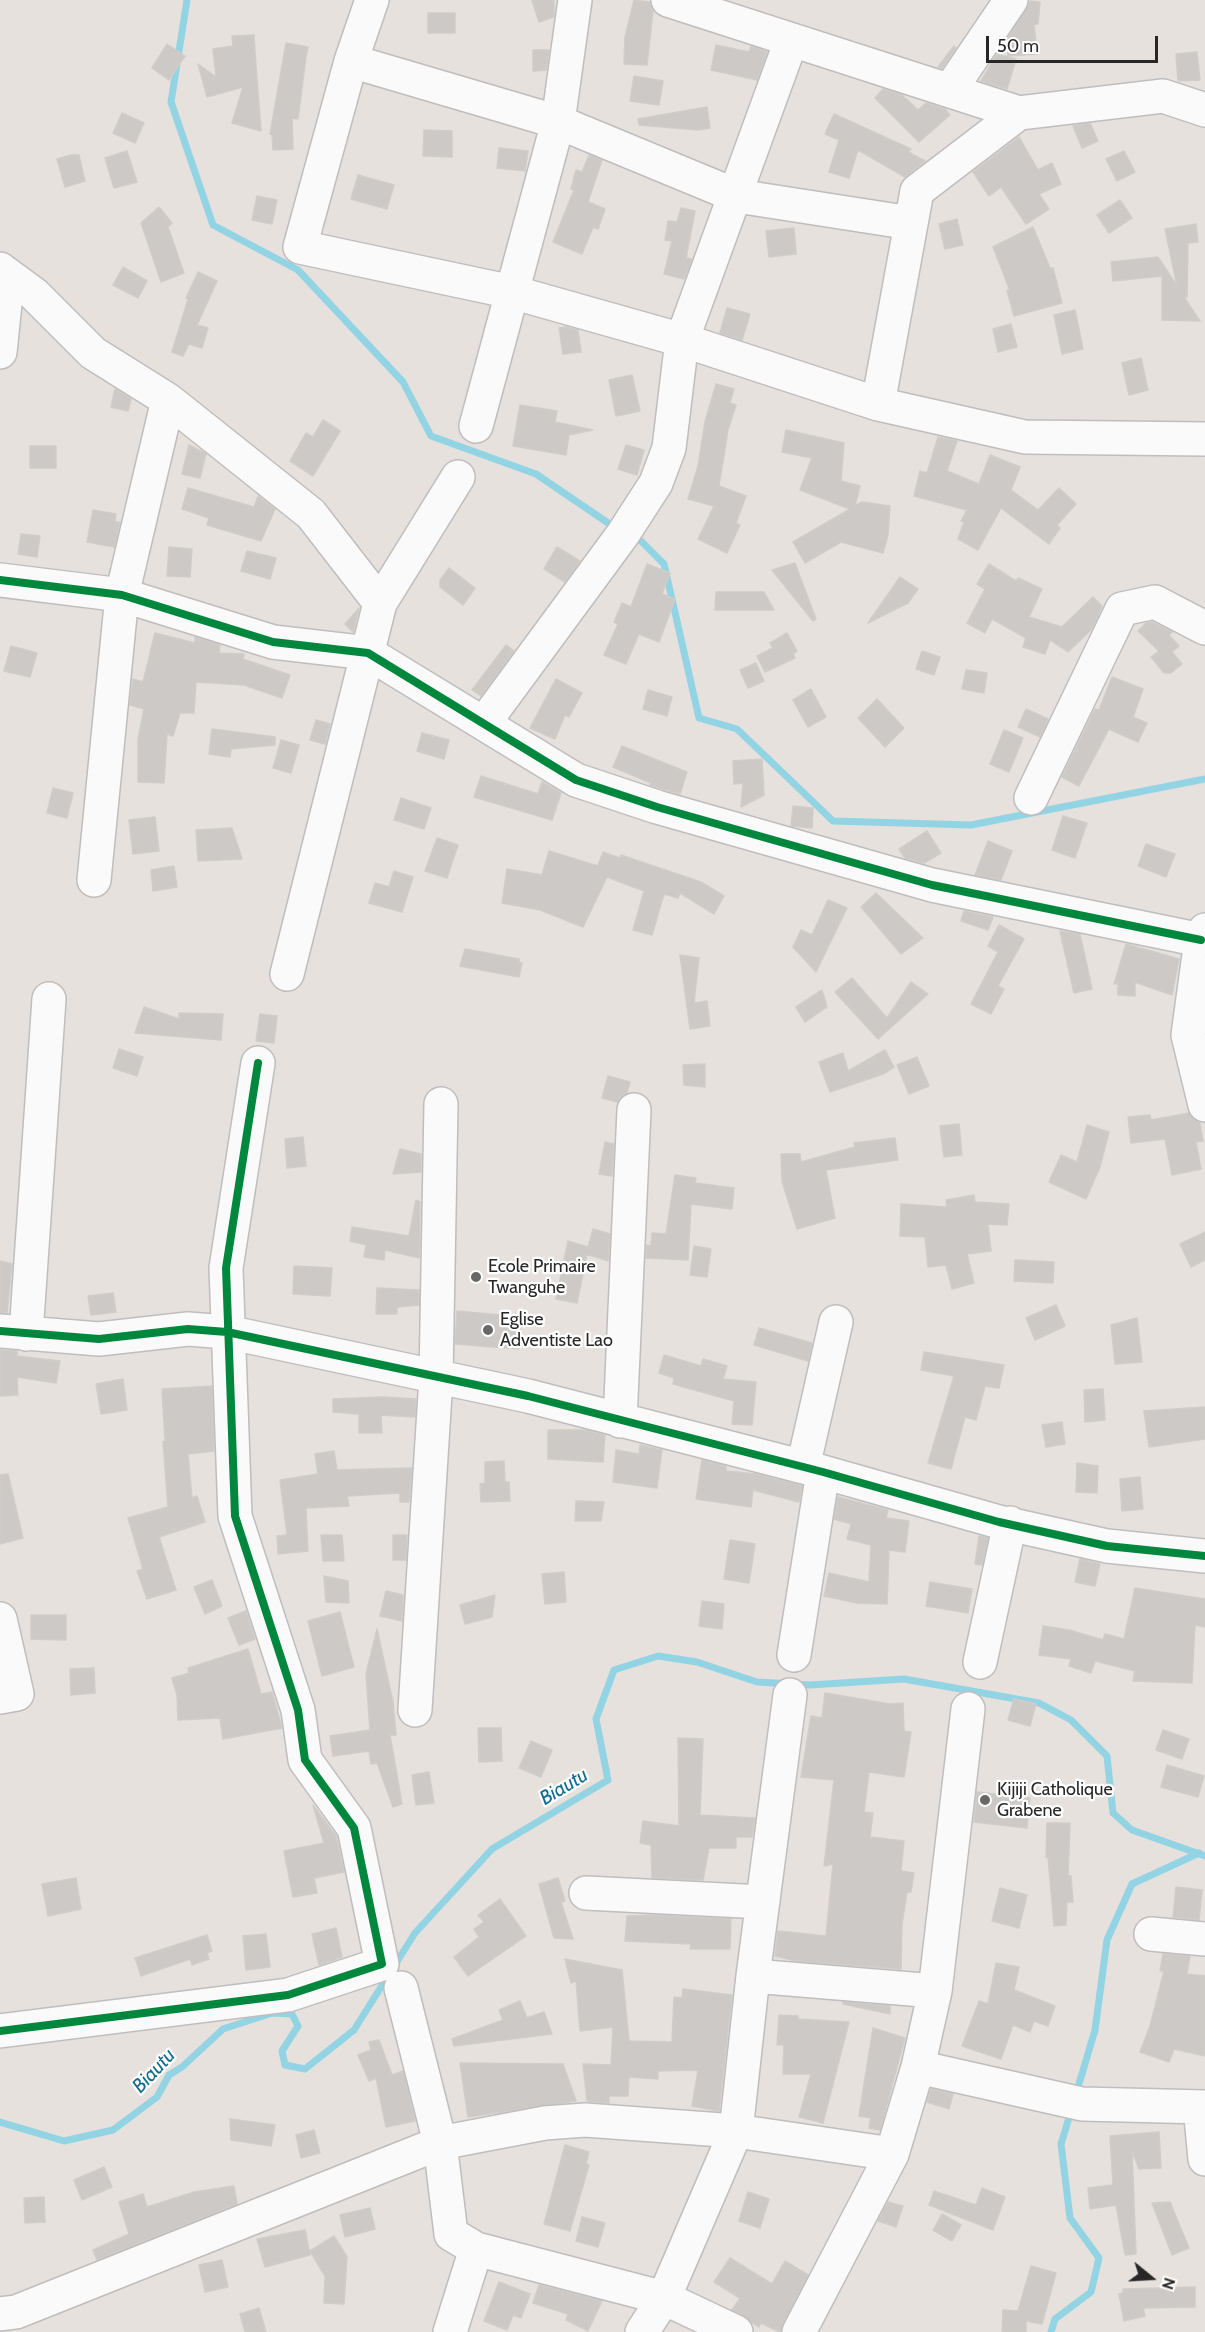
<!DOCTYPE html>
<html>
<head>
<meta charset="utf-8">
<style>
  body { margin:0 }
  #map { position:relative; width:1205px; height:2332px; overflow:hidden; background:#e6e1dc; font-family:Cabin,sans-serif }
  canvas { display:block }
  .north { position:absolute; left:1121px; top:2248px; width:60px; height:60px; -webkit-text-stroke:4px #fff; paint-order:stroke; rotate:108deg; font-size:16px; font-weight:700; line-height:24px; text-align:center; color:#272727 }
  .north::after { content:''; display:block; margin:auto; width:21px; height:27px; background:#272727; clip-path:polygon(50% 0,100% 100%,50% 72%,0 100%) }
  .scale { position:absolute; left:986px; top:36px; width:172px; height:27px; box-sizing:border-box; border:3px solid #272727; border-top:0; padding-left:8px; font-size:18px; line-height:21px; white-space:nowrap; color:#272727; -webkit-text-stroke:4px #fff; paint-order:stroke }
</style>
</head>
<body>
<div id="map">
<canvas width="1205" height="2332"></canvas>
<div class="north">N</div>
<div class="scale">50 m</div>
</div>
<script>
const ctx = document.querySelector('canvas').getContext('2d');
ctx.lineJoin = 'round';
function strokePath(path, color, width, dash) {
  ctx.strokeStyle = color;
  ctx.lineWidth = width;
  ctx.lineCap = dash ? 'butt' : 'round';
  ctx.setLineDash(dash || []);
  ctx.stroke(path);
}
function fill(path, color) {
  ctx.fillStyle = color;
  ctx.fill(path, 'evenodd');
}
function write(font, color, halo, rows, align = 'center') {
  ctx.font = font + ' Cabin,sans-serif';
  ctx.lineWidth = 4.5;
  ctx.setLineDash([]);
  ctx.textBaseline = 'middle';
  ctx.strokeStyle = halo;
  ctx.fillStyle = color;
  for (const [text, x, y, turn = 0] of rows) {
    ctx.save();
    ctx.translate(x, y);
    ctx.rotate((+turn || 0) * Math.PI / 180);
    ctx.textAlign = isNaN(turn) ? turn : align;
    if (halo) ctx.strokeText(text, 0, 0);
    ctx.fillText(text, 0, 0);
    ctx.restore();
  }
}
strokePath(new Path2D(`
  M187,0L171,102L213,225L298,270L403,382L431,436L536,474L617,529
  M632,537L641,541L664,564L699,718L737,729L833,821L971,825L1205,779
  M1076,2094L1095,2030L1107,1940L1132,1884L1199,1853
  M0,2122L64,2141L113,2130L157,2097L169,2075L182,2067L223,2029L272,2013L292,2014L298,2026L282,2051L285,2065L305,2069L354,2030L415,1933L492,1849L608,1780L596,1719L614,1670L658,1656L697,1662L757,1682L810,1685L904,1679L1039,1703L1071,1720L1107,1756L1113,1813L1132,1830L1205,1856
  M1051,2332L1055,2319L1091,2292L1099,2258L1070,2218L1061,2144L1071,2111`), '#92d4e4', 7);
const building = new Path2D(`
  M532,0H554V17L539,22Z
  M634,0L650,2L653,11L647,65L624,64L625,37Z
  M1030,1L1040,2L1038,24H1034L1037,54L1008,56L1007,39Z
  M428,13H455V33H428Z
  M254,35L255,53L261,131L232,123L243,87L207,97L198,64L216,77L213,49L233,46L232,36Z
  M286,43L308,47L306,57L298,119L292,118L293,149L273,150L272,135L270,134Z
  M167,44L185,56L169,80L152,68Z
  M716,45L749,52L751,46L767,52L757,80L711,70Z
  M954,46L956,48L942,68L938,67Z
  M533,50H549L546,70L533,71Z
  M1197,52L1200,80L1178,81L1176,54Z
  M997,54L1016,59L1007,89L981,81Z
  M634,76L663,81L659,105L630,101Z
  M883,89L902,95L918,110L926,103L945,109L950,115L919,142L875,98Z
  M707,107L710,128L698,130L639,125L638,119Z
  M122,113L144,123L135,143L113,133Z
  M834,114L911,149L908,152L925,161L905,177L858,150L849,178L829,172L839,140L825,134Z
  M1090,123L1098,141L1082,148L1073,126Z
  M424,130L452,131V157L423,156Z
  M1019,137L1038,170L1052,163L1061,184L1039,194L1049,209L1026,224L1001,187L989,196L973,172Z
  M499,148L528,151L525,171L497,168Z
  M127,151L137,182L114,188L105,158Z
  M1124,151L1135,172L1117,181L1106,159Z
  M71,155H79L85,181L65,187L57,159Z
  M589,155L602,160L588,202L605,209L598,229L593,227L582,254L553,242L574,190L571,189L576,170L582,172Z
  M358,175L394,185L387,209L351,199Z
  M257,196L277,200L272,224L252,220Z
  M1120,200L1132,218L1109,233L1097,215Z
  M159,207L172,223L168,227L184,273L161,282L141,223Z
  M681,208L695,211L686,258L692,259L684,279L664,274L672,241L665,240L668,221L677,222Z
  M957,219L963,245L945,249L939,224Z
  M1196,224L1198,242L1188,243L1187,297H1184L1200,321L1162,320V276L1113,281L1111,262L1158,257L1177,286L1165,229Z
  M1033,227L1050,268H1053L1062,303L1014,316L1007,290L1010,291L993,247Z
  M794,228L796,254L769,257L766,231Z
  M123,267L147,281L138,298L113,285Z
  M198,272L217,281L197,325L208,328L202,348L189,344L183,356L172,352L188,299L186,298Z
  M727,308L750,314L742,340L720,333Z
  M1075,310L1083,349L1062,354L1054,315Z
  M1011,324L1017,347L998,352L993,329Z
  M566,327L578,330L581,352L563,354L559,328Z
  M1141,358L1148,390L1129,395L1122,363Z
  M632,375L640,411L616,416L609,380Z
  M716,384L734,389L730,403L736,405L728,430L719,486L746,496L736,523L740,525L727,553L698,539L714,506L688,499L698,466L705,422Z
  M115,389L131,399L128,411L111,407Z
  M520,405L557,411L555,422L593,430L569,435L566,455L513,446Z
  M323,420L340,431L313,476L290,461L306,433L313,437Z
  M786,430L844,443L841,481L860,486L855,506L862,502L890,506L888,535L883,553L841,542L805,563L793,542L850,509L800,490L812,458L782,452Z
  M938,437L957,441L947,471L979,484L990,455L1020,467L1011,490L1038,510L1059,488L1076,504L1057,525L1060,528L1049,544L1001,508L978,550L958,539L964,522L961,521L967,510L914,496L920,471L927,473Z
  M189,445L206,454L200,478L182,474Z
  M626,445L644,450L637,475L618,469Z
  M30,446H56V468H30Z
  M188,488L254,507L258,496L275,509L261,541L207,525L209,518L182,509Z
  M93,510L116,514L115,522H120L114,547L87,542Z
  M21,534L40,536L37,557L18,554Z
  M169,547L192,549L190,577L167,576Z
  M557,547L580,561L565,582L544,569Z
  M247,551L276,558L270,579L241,571Z
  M795,563L816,619L813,621L772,570Z
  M647,564L670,573L662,594L675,599L659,642L639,634L626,664L604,655L618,624L614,622L622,603L631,607Z
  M989,564L1016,581L1018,578L1042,589L1029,617L1062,627L1093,597L1102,606L1092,629L1068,652L1050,640L1045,654L1023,647L1026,638L992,619L985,633L967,623L985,589L977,584Z
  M449,568L475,588L463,605L440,587V580Z
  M900,577L918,589L908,603L868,623Z
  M716,592H764L774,610H715Z
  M359,608L353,632L345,624Z
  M1152,622L1172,632L1169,635L1179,646L1172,652L1182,664L1171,673H1164L1151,657L1159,651L1138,631L1146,623Z
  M155,633L195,643V637L220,645L219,653L244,654L243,659L290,675L282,698L244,685L196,682L194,713H180L173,736L167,734L164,783L138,782V739L144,709L130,705L133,679L143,682Z
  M787,633L797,651L793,654L795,658L765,672L757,656L773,648L770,643Z
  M506,645L514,651L481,696L472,690Z
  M11,646L37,653L30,677L4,671Z
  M922,651L940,657L934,675L916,669Z
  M756,663L764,681L748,688L740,670Z
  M966,670L987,673L984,693L962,689Z
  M1112,677L1143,689L1133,717L1147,723L1138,742L1109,729L1079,786L1062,777L1095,709L1099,710Z
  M556,679L582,693L569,717L565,715L555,739L530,728Z
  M811,689L826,717L808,727L793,700Z
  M648,690L672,697L667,716L643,709Z
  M877,699L904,728L885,747L858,718Z
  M1026,709L1048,719L1040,737L1018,727Z
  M316,720L330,724L325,744L310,740Z
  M212,729L275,737V745L231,749L230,757L209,754Z
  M1004,730L1023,738L1009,772L990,764Z
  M422,733L449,740L444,759L417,751Z
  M281,740L299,745L291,773L273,768Z
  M622,746L687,772L680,794L650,785L651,783L613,767Z
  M762,759L764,795L741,807L743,783L734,784L733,761Z
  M481,776L538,794L542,782L561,793L552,820L474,797Z
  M53,788L73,793L67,818L47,813Z
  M401,798L431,808L424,829L394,820Z
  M793,806L813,808L812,828L791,826Z
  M1063,816L1087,823L1075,858L1052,850Z
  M155,817L159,851L133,854L129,820Z
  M232,828L242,859L198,861L196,830Z
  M927,831L941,853L924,863L905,858L899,849Z
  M437,838L458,845L447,878L425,871Z
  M988,841L1012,851L1001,880L975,875Z
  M1146,844L1175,854L1166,877L1138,866Z
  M549,851L598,866L603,852L620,858L621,855L701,882L724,896L714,914L680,893L678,898L664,894L652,935L633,930L644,891L607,877L583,927L540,910L502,903L507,869L542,875Z
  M174,866L177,887L153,891L151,870Z
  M394,871L413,877L402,912L369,903L375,883L389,887Z
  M876,893L923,938L901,954L861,907Z
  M828,900L847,908L816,972L793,947L801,930L812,935Z
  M964,911L993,917L988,930L961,921Z
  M999,925L1024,939L998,986L1004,989L991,1014L971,1004L998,952L988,946Z
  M1060,931L1080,934L1092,989L1074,993Z
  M1126,944L1179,959L1172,995L1135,982V996L1118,995V983L1114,984Z
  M465,949L519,959V962L522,963L519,977L460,966Z
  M680,955L699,958L694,1003L707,1001L710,1026L690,1029Z
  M852,978L887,1018L911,982L928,994L878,1039L835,992Z
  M822,990L827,1007L805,1022L796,1007Z
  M144,1007L179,1019V1013L223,1014L221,1040L135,1033Z
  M260,1014L277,1016L274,1043L256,1041Z
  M119,1049L143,1057L137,1076L113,1068Z
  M885,1050L894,1067L883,1074L830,1092L819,1062L843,1053L848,1071Z
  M917,1057L929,1086L909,1094L897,1065Z
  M705,1064V1087L684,1085L683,1065Z
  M608,1076L630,1082L627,1093L617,1102L602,1098Z
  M1189,1113L1200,1123L1203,1141L1196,1142L1201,1169L1172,1175L1165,1139L1131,1143L1128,1117L1150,1115L1151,1120Z
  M959,1124L962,1155L944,1157L940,1126Z
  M1087,1125L1109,1132L1100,1167L1086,1199L1049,1182L1061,1155L1077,1162Z
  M303,1137L306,1166L287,1168L285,1139Z
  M895,1138L898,1160L826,1170L835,1218L797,1229L782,1181L781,1154H800L801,1162L855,1147L854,1143Z
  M605,1142L614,1144L612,1176L599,1174Z
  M400,1149L421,1154V1172L393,1174Z
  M675,1175L696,1178L695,1183L734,1188L732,1209L691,1204L688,1260L646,1258L647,1245L651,1246L652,1233L666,1234Z
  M974,1195L975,1202L1009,1204L1007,1225L988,1224L991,1251L967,1254L974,1283L952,1289L946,1265L928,1267L925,1237L900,1236L901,1204L947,1207L946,1200Z
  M416,1200L420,1202L419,1258L385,1250L384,1260L364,1257L366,1245L350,1241L352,1227L409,1236Z
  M593,1229L610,1234L608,1261L587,1254L577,1303L556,1299L568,1241L588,1247Z
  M1205,1232V1260L1191,1267L1180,1244Z
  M694,1246L711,1249L707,1277L690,1275Z
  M1015,1260L1054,1262L1053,1283L1014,1281Z
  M0,1261L12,1264L7,1313H0Z
  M294,1266L332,1268L330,1296L293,1294Z
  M377,1288L419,1290V1305L397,1307V1314H376Z
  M113,1293L116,1312L91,1315L88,1296Z
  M1056,1305L1065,1326L1035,1340L1026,1318Z
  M457,1311L522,1317L519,1349L455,1344Z
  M1137,1318L1142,1362L1115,1364L1111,1325Z
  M759,1328L812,1343L808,1361L754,1345Z
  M0,1350L17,1351V1356L60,1361L56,1383L17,1377L18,1395L0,1396Z
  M924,1352L1004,1365L999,1388L985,1386L976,1420L965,1417L951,1469L928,1463L954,1376L921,1370Z
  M664,1355L701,1366L703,1359L727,1366L723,1379L756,1382L752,1425L732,1424L734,1401L673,1384L674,1378L659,1373Z
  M123,1379L127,1410L101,1414L96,1384Z
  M212,1386L214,1451L188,1454L192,1498L197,1496L205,1522L159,1537L176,1590L147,1599L137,1571L143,1569L128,1518L168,1507L163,1442L165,1441L162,1389Z
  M1103,1389L1105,1420L1085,1422L1084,1390Z
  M384,1397L416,1399L415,1417L381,1415L382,1433H359V1414L333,1412V1399Z
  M1205,1407V1439L1149,1447L1144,1411Z
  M1062,1422L1065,1444L1046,1447L1042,1425Z
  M548,1430H585L605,1435L603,1462L548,1459Z
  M640,1445L662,1450L657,1488L613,1482L616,1450L639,1454Z
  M334,1451L337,1470L412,1468L409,1502H400V1493L347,1496L349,1506L306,1508L308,1551L278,1554L277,1536L287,1535L280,1480L318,1474L315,1454Z
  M702,1460L726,1466V1471L756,1474L802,1486L799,1502L753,1490L751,1507L696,1499Z
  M504,1461L505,1482H509L510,1501L481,1502L480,1484L485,1483V1462Z
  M1077,1463L1098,1466L1097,1493L1076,1492Z
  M8,1474L23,1538L0,1544V1475Z
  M1140,1477L1143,1509L1122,1511L1120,1479Z
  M838,1497L888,1510L886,1518L909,1521L905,1552L889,1550L887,1604L857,1603L824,1596L829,1573L869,1582L871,1545L847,1539L851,1524L834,1519Z
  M576,1501L604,1502L601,1521H575Z
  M321,1535H342L344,1561H323Z
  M393,1535H407L406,1560H393Z
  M979,1536L988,1538L982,1565L975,1564Z
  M730,1540L755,1544L749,1583L724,1579Z
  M1080,1559L1100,1564L1095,1586L1075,1582Z
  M564,1572L566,1602L545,1604L542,1574Z
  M324,1576L348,1581L349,1603L326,1602Z
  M212,1580L222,1606L205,1614L194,1587Z
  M930,1582L972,1589L968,1613L926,1606Z
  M1135,1588L1205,1599V1627L1195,1625L1192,1683L1133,1681L1135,1671L1095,1661L1091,1673L1069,1666L1071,1659L1039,1655L1043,1626L1069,1630L1103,1640L1105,1634L1124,1639Z
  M386,1591L403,1595L402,1621L380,1616Z
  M495,1595L492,1617L465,1624L460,1605Z
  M702,1601L724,1604L722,1629L699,1626Z
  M246,1611L255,1639L239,1645L228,1618Z
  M340,1612L354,1667L322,1676L308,1621Z
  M31,1615H66V1640L31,1639Z
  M377,1629L393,1702L396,1735H390L402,1804L393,1807L377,1763L371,1764L369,1751L333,1756L330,1736L370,1730L366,1674Z
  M248,1649L261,1694L272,1692L282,1728L223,1739L220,1718L178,1720L177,1695L172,1678L189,1673L188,1668Z
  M94,1668L95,1693L71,1695L70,1669Z
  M825,1693L890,1704L903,1703L904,1731L911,1732L904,1777L869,1772L864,1812L873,1813L870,1837L904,1841L901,1871L914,1873L911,1892H907L902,1924L901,1969L796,1961L775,1956L778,1931L826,1936L833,1864L824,1866L834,1780L801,1777L811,1716L822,1718Z
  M1014,1699L1036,1704L1030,1726L1008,1720Z
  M478,1728H501L502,1761L479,1762Z
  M1163,1730L1189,1739L1182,1759L1156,1750Z
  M678,1738L703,1739L700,1815L755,1818L752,1837H736V1848H709L703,1880L652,1878L651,1845L640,1843L643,1821L679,1826Z
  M531,1741L552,1750L541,1777L519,1768Z
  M1167,1765L1204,1776L1198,1797L1161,1787Z
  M429,1772L434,1803L416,1805L412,1775Z
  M977,1792L1030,1798L1027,1828L974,1822Z
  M313,1805L336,1836L344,1872L314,1878L317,1893L293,1897L284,1851L324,1843Z
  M1047,1823H1070L1068,1876H1071L1073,1902H1067L1066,1925L1054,1926L1048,1857H1046Z
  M76,1878L81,1909L48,1916L42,1884Z
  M558,1878L565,1901L561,1902L573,1939L554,1938L539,1884Z
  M1176,1887L1202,1890L1199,1920L1173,1917Z
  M1000,1888L1027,1895L1019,1928L992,1921Z
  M500,1899L526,1936L468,1976L454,1957L479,1937L474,1929L484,1922L478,1915Z
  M652,1915L731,1919L730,1949H690L691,1944L625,1941L627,1916Z
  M336,1928L342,1957L319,1965L312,1934Z
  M266,1934L270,1967L246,1970L243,1936Z
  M207,1935L212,1951L207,1953L209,1959L192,1965L190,1959L141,1976L135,1958Z
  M1163,1954L1190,1956L1187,1974L1205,1976V2056L1174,2049L1169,2062L1140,2052L1150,2026L1164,1971H1160Z
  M565,1959L622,1970L629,2041L672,2042L674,1997L682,1998L683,1989L732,1995L719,2111L692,2106L698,2070L658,2071V2079L629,2077L628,2096H609V2103L587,2101L583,2064L611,2065L613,2027L580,2031L576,1981L571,1983Z
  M996,1963L1019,1967L1014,1990L1055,2006L1048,2026L1034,2021L1030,2032L1013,2025L1001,2059L962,2046L979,2001L988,2004Z
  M520,2001L527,2018L544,2012L552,2034L454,2046L452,2039L503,2020L499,2010Z
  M843,2002L890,2006V2014L843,2004Z
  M779,2015L798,2016V2019L849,2022L823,2123L799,2117L811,2074H783L784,2045H777Z
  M873,2028L905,2038L880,2130L869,2128L871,2118L859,2116Z
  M379,2040L392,2075L403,2071L415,2121L386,2127L376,2078L369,2081L358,2055L371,2050L369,2042Z
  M460,2063L563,2064L576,2101L468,2117Z
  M931,2089L953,2094L949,2109L927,2102Z
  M230,2119L275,2125L271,2146L231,2140Z
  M314,2130L320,2153L301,2158L296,2135Z
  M1159,2132L1161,2168L1139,2169L1132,2151L1136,2254L1125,2255L1116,2205L1090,2209L1088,2188L1113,2185L1110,2136Z
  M565,2145L589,2152L586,2164L589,2165L570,2231L544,2224Z
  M104,2167L112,2187L82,2200L74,2180Z
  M234,2186L237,2204L97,2260L93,2250L129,2234L119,2202L143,2194L147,2207L194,2192Z
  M982,2188L1005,2197L993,2230L929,2205L934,2191L976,2205Z
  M748,2192L769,2199L760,2228L739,2221Z
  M44,2197L45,2222L25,2223L24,2198Z
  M888,2202L903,2206L896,2227L878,2221Z
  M1170,2202L1189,2248L1172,2255L1152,2203Z
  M370,2208L375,2229L345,2237L340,2215Z
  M942,2214L961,2225L952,2241L933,2230Z
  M582,2217L605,2223L598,2247L576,2241Z
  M305,2230L310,2255L265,2267L257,2239Z
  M334,2236L347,2257L344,2304L324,2303L325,2276L310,2251Z
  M730,2258L772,2284L785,2261L808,2275L780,2332L761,2323L759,2327L732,2310L740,2298L714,2282Z
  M222,2260L228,2287L205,2292L199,2265Z
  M1031,2266L1056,2273L1042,2324L1026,2321V2332H1002L1003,2310L1018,2311Z
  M499,2282L530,2294L521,2318L513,2315L507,2330L484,2321Z
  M539,2285L602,2301L588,2331L566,2320L568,2314L533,2303Z
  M1195,2287V2307L1143,2308L1145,2316L1124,2321L1119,2294L1123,2293V2289Z
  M259,2308L266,2332H245L240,2314Z`);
fill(building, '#ccc9c6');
strokePath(building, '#d0cdc9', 1.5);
const minor = new Path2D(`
  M372,0L351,61L300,247L512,292L682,340L878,404L1025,437L1205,439
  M668,0L1019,113L1163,96L1205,110
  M351,61L558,122L737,196L911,223
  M950,90L1011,0
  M0,269L34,294L93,353L168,400L311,514L380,603
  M0,352L8,275
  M878,404L917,191L1019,113
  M476,426L558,122L575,0
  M0,580L122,595L273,642L368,653L576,780L657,807L932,885L1201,940
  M484,723L623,534L656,483L669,448L682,340L791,41
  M1031,798L1122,609L1155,602L1205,628
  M94,880L122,595L168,400
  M1205,930L1201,940L1188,1035L1205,1105
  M287,974L380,603L458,477
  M0,1331L99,1339L188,1329L227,1332L528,1396L823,1472L999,1522L1107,1546L1205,1556
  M26,1334L49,999
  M620,1421L634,1110
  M803,1467L836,1322
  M0,1619L17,1694L0,1697
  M794,1655L823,1472
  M980,1662L1010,1523
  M415,1710L436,1378L441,1104
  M586,1893L763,1902
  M1151,1934L1205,1939
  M753,1976L935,1991
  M401,1988L440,2143L451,2234L476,2249L664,2298L736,2332
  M0,2031L288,1995L382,1964L354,1828L305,1760L298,1710L235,1516L226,1268L258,1063
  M918,2067L1082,2104L1205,2107
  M1200,2107L1205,2159
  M0,2314L16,2312L440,2143L545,2123L585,2120L736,2131L892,2154
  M450,2332L476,2249
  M642,2332L664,2298L736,2131L753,1976L790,1695
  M799,2332L892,2154L918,2067L935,1991L968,1709`);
strokePath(minor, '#bfbdbe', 36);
strokePath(minor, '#fbfafa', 33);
strokePath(new Path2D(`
  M0,580L122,595L273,642L368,653L576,780L657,807L932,885L1201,940
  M0,1331L99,1339L188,1329L227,1332L528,1396L823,1472L999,1522L1107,1546L1205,1556
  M0,2031L288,1995L382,1964L354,1828L305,1760L298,1710L235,1516L226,1268L258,1063`), '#00873e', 8);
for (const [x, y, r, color] of [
  [476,1277,6,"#6a6866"],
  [488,1330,6,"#6a6866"],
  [985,1800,6,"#6a6866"]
]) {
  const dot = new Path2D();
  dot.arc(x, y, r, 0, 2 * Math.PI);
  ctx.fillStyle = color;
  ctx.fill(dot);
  strokePath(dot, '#fff', 2);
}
write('18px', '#272727', '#fff', [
  ["Ecole Primaire",488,1267],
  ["Twanguhe",488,1288],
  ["Eglise",500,1320],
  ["Adventiste Lao",500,1341],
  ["Kijiji Catholique",997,1790],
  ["Grabene",997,1811]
], 'left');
write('italic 20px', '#126c8f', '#fff', [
  ["Biautu",564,1787,-31],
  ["Biautu",154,2071,-47]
]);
</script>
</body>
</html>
